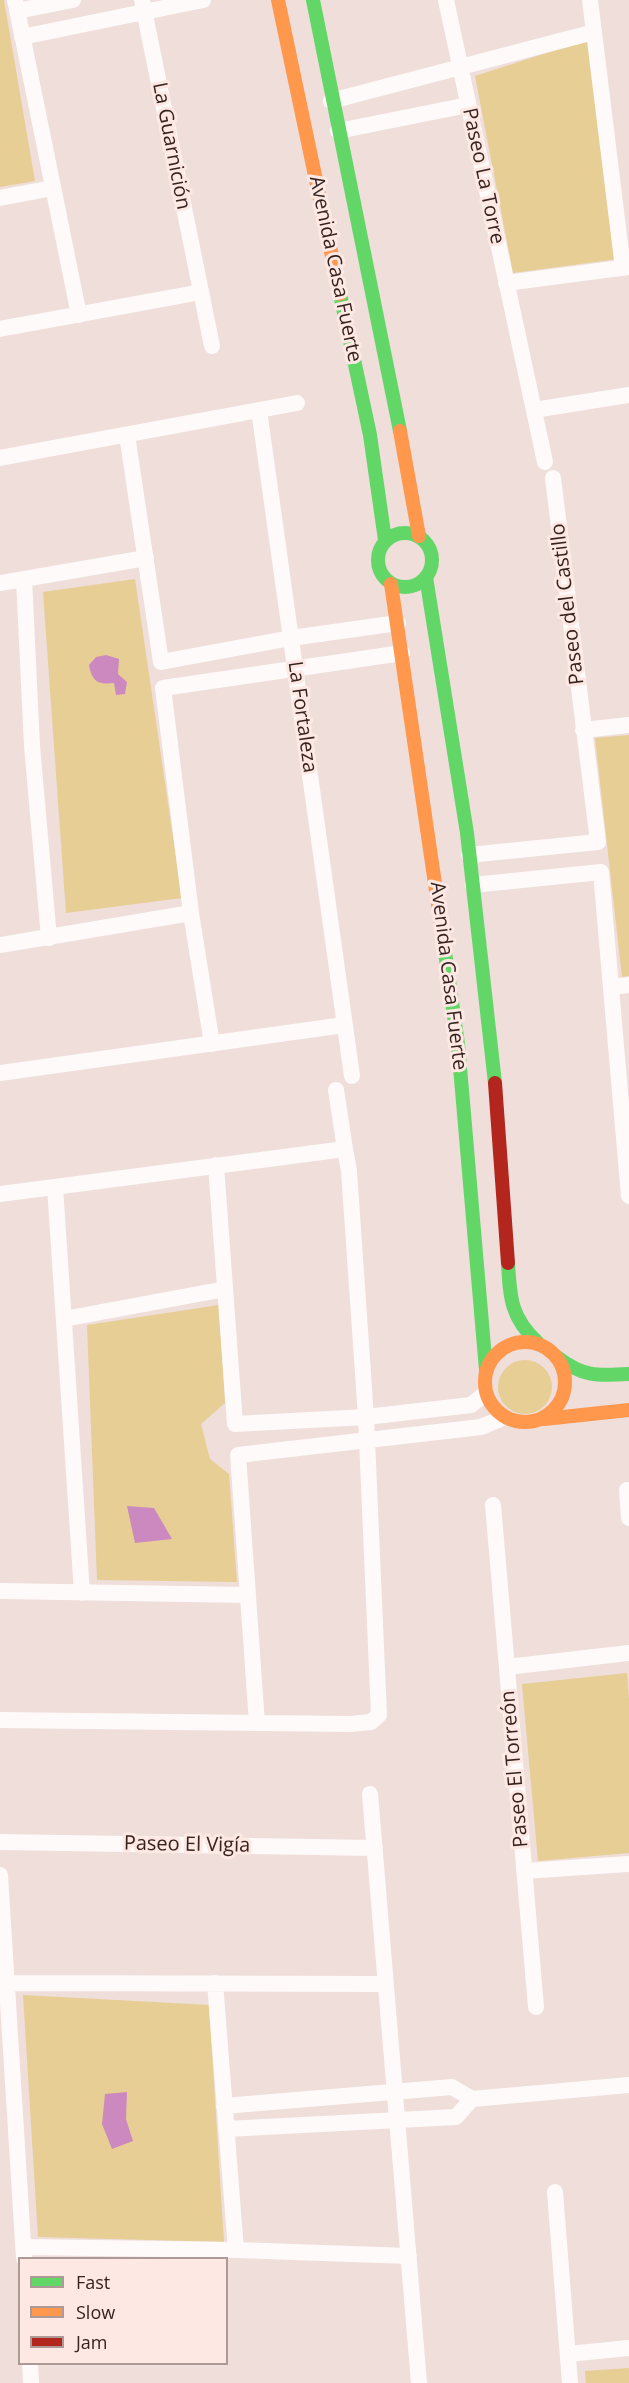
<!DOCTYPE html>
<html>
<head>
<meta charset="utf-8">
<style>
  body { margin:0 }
  #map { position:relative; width:629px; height:2383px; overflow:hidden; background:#efdeda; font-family:"Open Sans",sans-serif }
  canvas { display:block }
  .legend { position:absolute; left:18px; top:2257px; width:210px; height:108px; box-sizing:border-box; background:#fde8e3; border:2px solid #ad9995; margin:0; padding:8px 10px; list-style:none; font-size:18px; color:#36221f }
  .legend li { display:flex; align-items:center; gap:12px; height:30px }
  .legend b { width:30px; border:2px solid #ad9995 }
</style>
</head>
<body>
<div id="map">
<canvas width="629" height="2383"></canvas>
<ul class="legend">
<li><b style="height:8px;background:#63d668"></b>Fast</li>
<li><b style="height:8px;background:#ff974d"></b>Slow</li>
<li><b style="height:8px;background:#b3261e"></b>Jam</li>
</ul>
</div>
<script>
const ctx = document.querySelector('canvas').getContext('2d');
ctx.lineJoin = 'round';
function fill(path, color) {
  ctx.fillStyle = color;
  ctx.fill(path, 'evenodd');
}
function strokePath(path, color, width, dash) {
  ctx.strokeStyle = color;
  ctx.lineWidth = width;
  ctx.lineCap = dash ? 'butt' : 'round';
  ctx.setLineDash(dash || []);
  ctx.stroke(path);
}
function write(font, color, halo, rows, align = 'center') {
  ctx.font = font + ' "Open Sans",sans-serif';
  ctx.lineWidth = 6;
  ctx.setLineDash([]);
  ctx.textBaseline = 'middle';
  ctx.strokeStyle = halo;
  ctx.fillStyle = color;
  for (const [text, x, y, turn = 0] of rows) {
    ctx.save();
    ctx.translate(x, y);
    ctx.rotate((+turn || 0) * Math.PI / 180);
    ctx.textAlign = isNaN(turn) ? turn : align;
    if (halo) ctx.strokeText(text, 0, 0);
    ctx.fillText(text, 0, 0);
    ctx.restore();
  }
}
fill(new Path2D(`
  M0,0H4L35,181L0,187Z
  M593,38L618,259L513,273L475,76Z
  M135,579L182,898L66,913L43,592Z
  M629,735V976L622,977L595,738Z
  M219,1305L225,1403L201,1424L210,1459L229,1474L237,1582L97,1580L87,1325Z
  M498 1387a27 27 0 1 1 54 0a27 27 0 1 1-54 0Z
  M627,1673L629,1699V1853L538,1861L522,1684Z
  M23,1995L209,2005L224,2242L38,2237Z
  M629,2368V2383H586L585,2371Z`), '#e7ce95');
fill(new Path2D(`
  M106,655L119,659L118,674L127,682L125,694L116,695L114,683C97,685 92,681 89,665L96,657Z
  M127,1506L154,1508L172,1539L135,1543Z
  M127,2092L126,2119L133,2141L112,2149L102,2124L105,2094Z`), '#cc89bf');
strokePath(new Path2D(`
  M15,0L79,315
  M142,0L212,346
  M446,0L545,462
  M590,0L623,268
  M17,11L73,0
  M22,37L203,0
  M331,101L594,32
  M338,131L468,105
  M0,198L53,188
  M506,283L629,267
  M0,329L201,292
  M259,410L352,1076
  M534,410L629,395
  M127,435L161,662L291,638L398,623
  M0,458L297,403
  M24,579L32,746L49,938
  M0,583L146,558
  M583,730L629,725
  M469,855L598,842L553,478
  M473,885L601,872L629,1196
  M0,945L191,913
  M611,987L629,985
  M212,1044L191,913L163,688L402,653
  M0,1073L344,1025
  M336,1090L345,1149
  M216,1165L235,1424L366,1417L471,1405L486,1393
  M55,1187L82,1593
  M0,1194L345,1149L349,1171L366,1417L379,1715L371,1722L350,1724L0,1720
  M64,1319L225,1289
  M627,1490L629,1518
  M493,1505L536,2007
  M0,1591L247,1595
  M507,1667L629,1653
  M257,1723L238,1455L481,1427L505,1417
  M370,1794L419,2383
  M0,1842L375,1848
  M524,1871L629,1864
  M0,1875L24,2258
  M7,1983L386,1984
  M215,1983L236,2250
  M224,2106L452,2087L472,2099L629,2085
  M226,2129L456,2117L472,2099
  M555,2192L570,2383
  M23,2247L236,2250L409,2256
  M568,2354L629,2348
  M30,2364L31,2383`), '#fdfaf9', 16);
strokePath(new Path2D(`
  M313,0L400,431
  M340,294L370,435L385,540
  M378 560a27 27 0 1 1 54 0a27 27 0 1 1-54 0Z
  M426,577L467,833L495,1083
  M444,945L458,1044L486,1370
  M508,1263C510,1299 511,1318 538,1343
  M557,1357C583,1377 597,1376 629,1374`), '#63d668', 14);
strokePath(new Path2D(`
  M278,0L340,294
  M400,431L419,536
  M391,584L444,945
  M485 1382a40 40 0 1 1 80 0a40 40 0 1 1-80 0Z
  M544,1419L629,1410`), '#ff974d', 14);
strokePath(new Path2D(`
  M495,1083L508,1263`), '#b3261e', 14);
write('20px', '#36221f', '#fde8e3', [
  ["La Guarnición",171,146,79],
  ["Paseo La Torre",483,176,78],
  ["Avenida Casa Fuerte",335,269,78],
  ["Paseo del Castillo",568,604,-97],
  ["La Fortaleza",302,717,82],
  ["Avenida Casa Fuerte",448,976,83],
  ["Paseo El Torreón",515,1769,-95],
  ["Paseo El Vigía",187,1845,1]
]);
</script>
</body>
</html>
